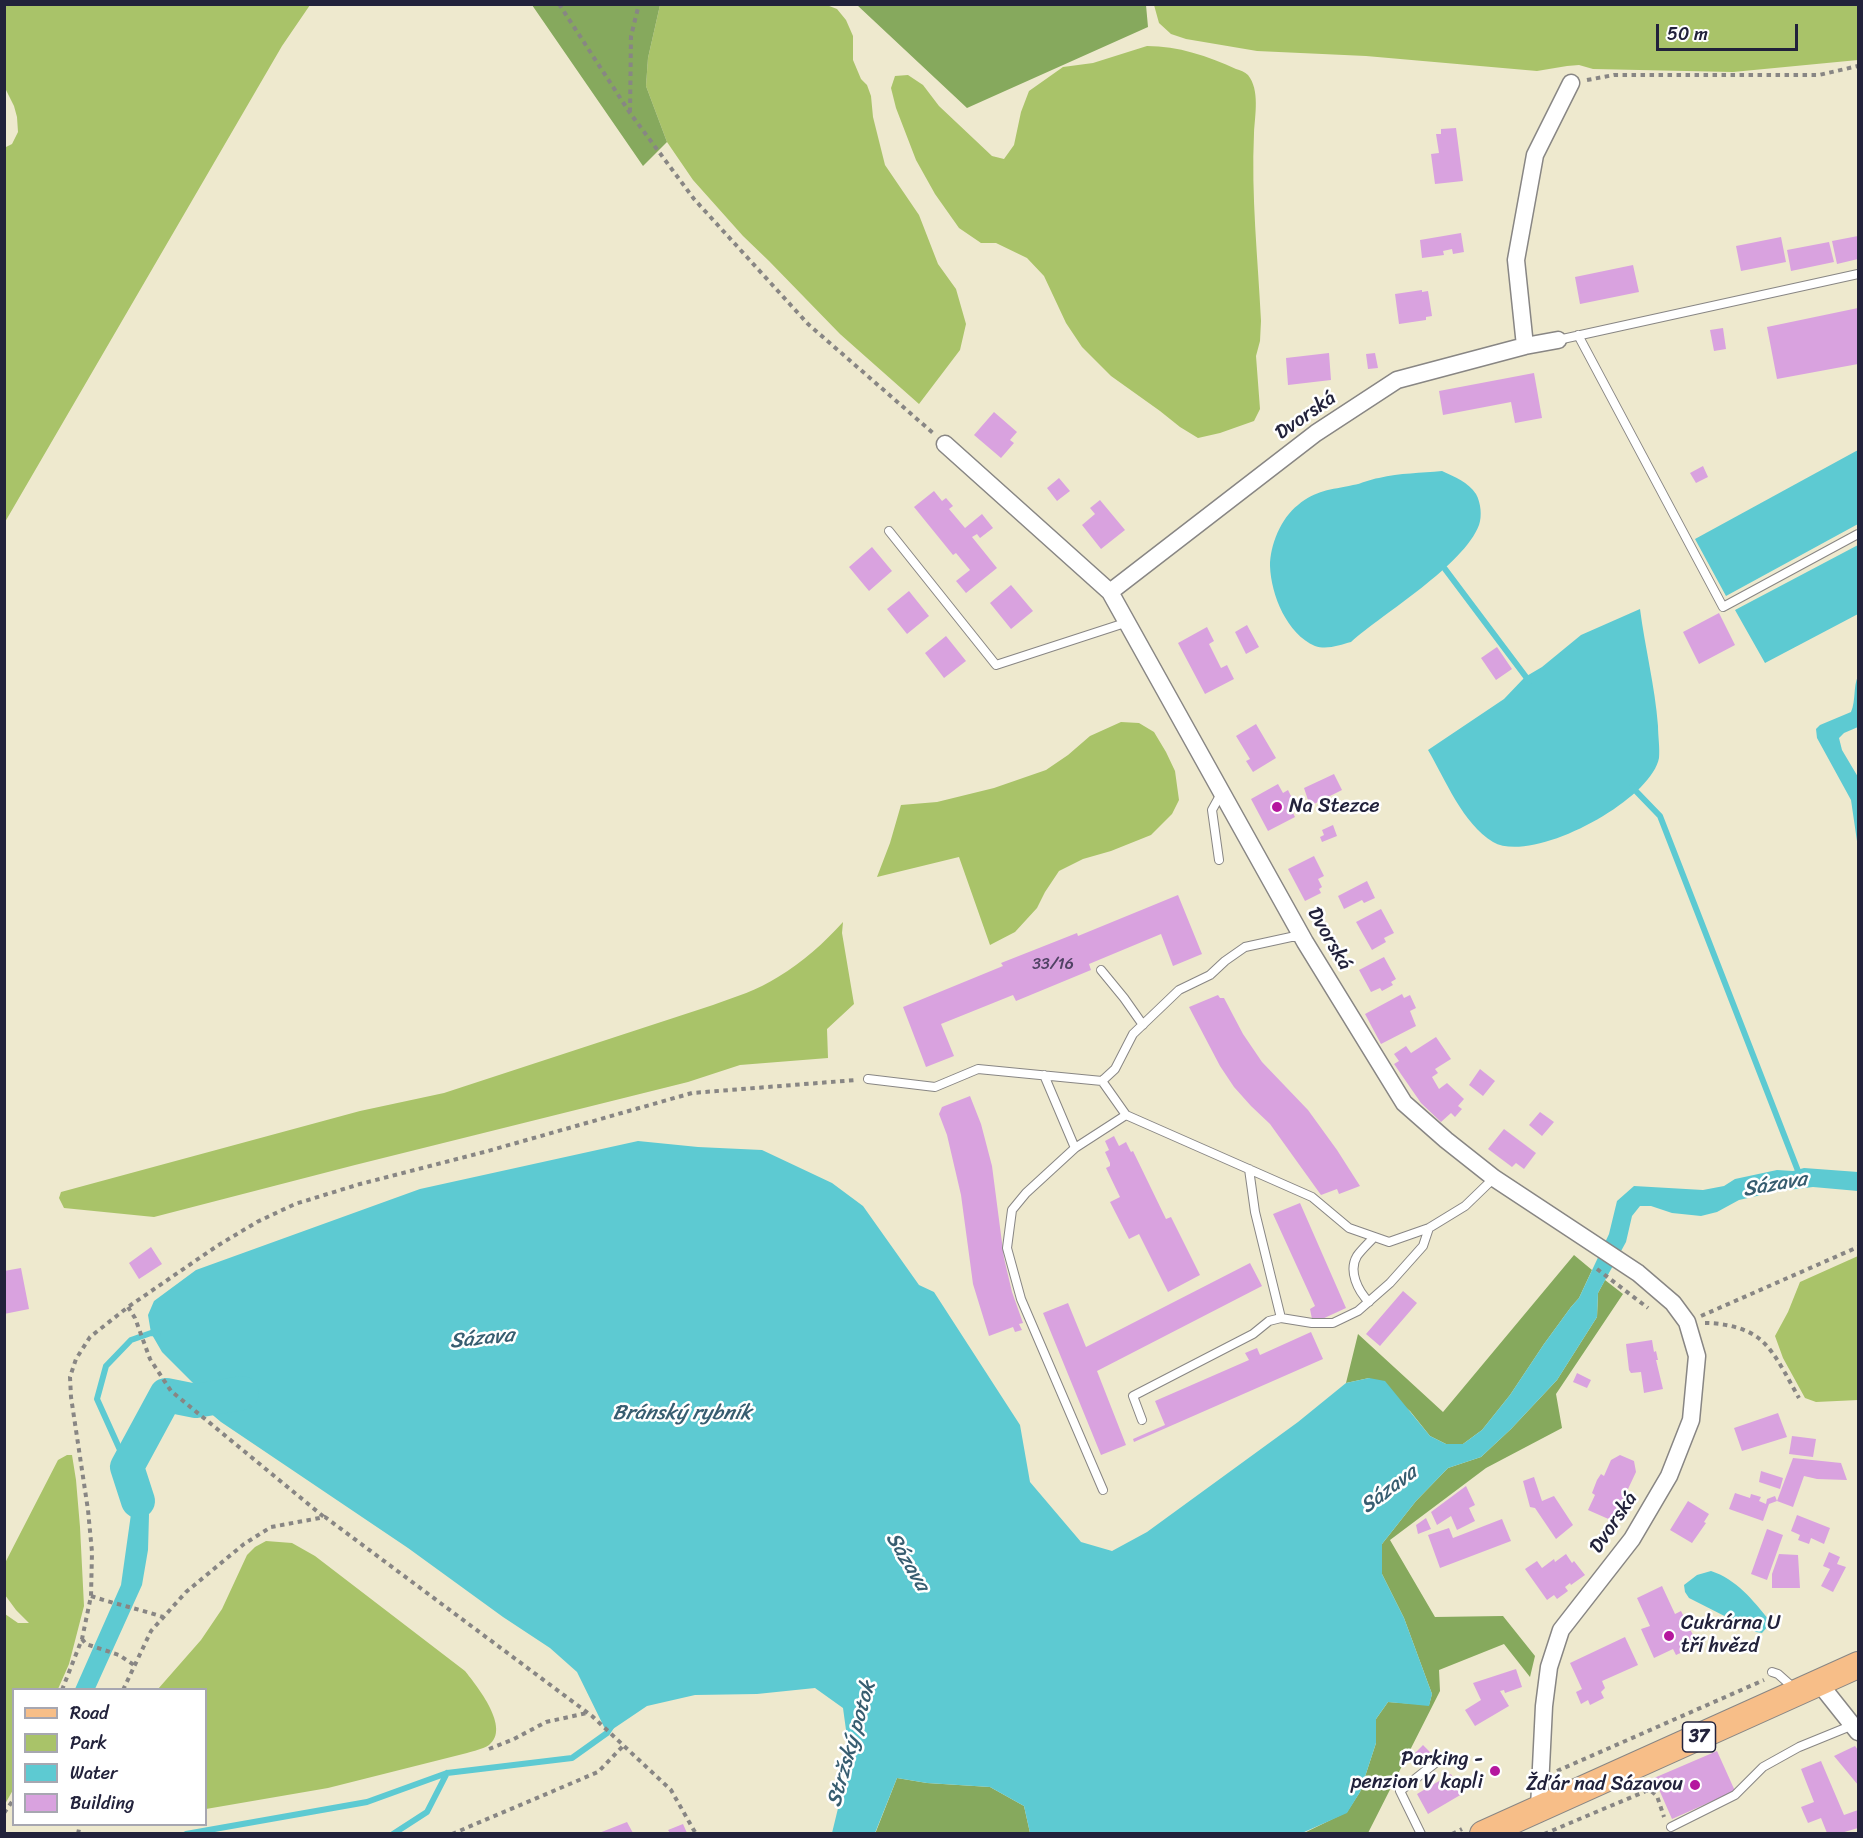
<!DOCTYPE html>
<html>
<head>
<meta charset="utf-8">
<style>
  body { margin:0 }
  #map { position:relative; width:1863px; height:1838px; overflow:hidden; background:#eee9ce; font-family:Sriracha,sans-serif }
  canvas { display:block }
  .frame { position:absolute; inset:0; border:6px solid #22223b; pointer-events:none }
  .legend { position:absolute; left:12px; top:1688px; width:195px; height:138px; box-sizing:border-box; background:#fff; border:2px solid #a7a7b1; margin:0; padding:8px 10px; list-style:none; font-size:18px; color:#22223b }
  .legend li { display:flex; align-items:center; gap:12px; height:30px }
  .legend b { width:30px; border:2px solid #a7a7b1 }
  .scale { position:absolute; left:1656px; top:24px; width:142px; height:27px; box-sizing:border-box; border:3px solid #22223b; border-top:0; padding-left:8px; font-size:18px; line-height:21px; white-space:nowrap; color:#22223b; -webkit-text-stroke:4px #fff; paint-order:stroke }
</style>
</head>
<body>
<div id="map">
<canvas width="1863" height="1838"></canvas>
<div class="frame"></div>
<ul class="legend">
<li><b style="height:8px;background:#f7be88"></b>Road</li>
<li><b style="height:16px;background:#a9c369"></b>Park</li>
<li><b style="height:16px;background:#5dcad2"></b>Water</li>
<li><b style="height:16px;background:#d9a2df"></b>Building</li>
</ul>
<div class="scale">50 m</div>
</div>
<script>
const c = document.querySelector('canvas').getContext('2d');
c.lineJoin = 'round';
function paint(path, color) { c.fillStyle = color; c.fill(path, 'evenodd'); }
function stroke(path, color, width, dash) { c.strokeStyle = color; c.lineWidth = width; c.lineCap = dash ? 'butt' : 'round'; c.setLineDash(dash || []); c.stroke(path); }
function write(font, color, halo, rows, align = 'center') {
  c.font = font + ' Sriracha,sans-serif'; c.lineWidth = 5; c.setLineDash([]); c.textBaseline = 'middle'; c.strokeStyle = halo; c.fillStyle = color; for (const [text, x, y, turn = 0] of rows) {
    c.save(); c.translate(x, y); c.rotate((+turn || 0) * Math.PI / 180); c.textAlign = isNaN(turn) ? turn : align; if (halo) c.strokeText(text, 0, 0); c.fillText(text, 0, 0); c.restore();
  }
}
const green = new Path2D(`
  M5,4L310,5L282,46L5,522L4,148L12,144L18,132L17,117L14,106L5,88Z
  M824,4L837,9L846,20L853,36V60L861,79L867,85L871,96L873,117L885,165L919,215L938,264L956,289L966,324L960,350L919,404L840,334L769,261L743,236L693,180L667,142L646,86L648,58L660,5Z
  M1154,5H1858V60L1733,72L1593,69L1579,65L1567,66L1537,71L1366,56L1257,51L1186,39L1171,34L1159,23Z
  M1147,46C1178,46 1208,56 1236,69C1240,70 1245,72 1248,75C1260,90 1255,115 1254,133C1251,196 1258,259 1261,321L1260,341L1256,356L1260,409L1254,421L1220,433L1198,438L1180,427L1160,411L1111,376L1082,347L1066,323L1044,276L1027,258L996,243H981L959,228L935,194L916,160L896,108L891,88L895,76L908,75L923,85L939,106L992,156L1004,159L1014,145L1021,112L1029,91L1063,67L1093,63Z
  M1121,722L1139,723L1154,732L1166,752L1175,771L1179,800L1172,814L1151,835L1111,851L1083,859L1059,871L1045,892L1037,908L1015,932L990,945L959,857L877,877L890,843L901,805L937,802L994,788L1046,770L1068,755L1090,736Z
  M843,922L842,933L854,1004L827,1029L828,1058L740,1065L688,1082L355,1165L154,1217L64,1208L59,1198L61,1192L360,1111L444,1093L713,1005C735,997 758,990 778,977C803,962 824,943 843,922Z
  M1858,1256V1400L1816,1402L1805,1398L1783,1358L1775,1336L1788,1312L1800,1282Z
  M67,1455H72L76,1480L80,1527L84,1606L69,1664L58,1689L14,1690L13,1790L5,1804V1614L18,1623H29L16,1610L5,1595V1563L58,1460Z
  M266,1541L292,1543L315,1556L465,1671C477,1686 511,1728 489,1745C483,1749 473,1751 467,1753L328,1788L206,1809V1690L158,1689L201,1640L222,1609L247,1555L255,1547Z`);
const forest = new Path2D(`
  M532,5H660L648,58L646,86L667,142L643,166Z
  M857,5H1146L1148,27L967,108Z
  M1574,1255L1592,1270L1579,1298L1571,1307L1544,1344L1510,1395L1482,1430L1463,1444H1446L1430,1436L1410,1411L1369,1378L1346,1383L1358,1334L1443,1412Z
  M1605,1280L1623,1294L1556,1394L1562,1428L1486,1468L1390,1540L1435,1617L1503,1616L1535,1656L1530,1677L1504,1644L1439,1670L1440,1691L1368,1833L1302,1834L1347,1812L1360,1792L1376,1743V1719L1388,1702L1429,1705L1432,1694L1404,1618L1382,1574V1544L1416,1501L1448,1468L1481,1457L1511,1429L1557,1380L1597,1317L1598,1293Z
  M897,1778L927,1783L990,1787L1024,1806L1030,1833L875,1834Z`);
const water = new Path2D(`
  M1858,450V524L1726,596L1695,539Z
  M1442,471C1455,477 1468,482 1476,494C1481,503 1482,516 1479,525C1464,565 1384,613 1351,642C1340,645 1327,650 1315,646C1287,634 1271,595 1270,566C1270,545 1281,518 1298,505C1316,490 1330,490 1353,485C1361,484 1370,479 1379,478C1400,473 1421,473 1442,471Z
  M1858,545V614L1765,663L1735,610Z
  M1640,609C1645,648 1655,686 1658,726C1658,736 1660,748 1659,758C1651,801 1532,865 1493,842C1463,824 1445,779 1428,750L1504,699L1525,677L1542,667L1581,635Z
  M1858,676V727L1844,733L1839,738L1842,750L1858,777V848L1851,800L1817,738L1816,729L1820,725L1851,712C1856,700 1853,687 1858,676Z
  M638,1141L698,1147L762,1150L832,1183L863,1206L919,1285L934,1292L1020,1425L1030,1482L1081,1542L1112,1551L1147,1532L1298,1422L1346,1383L1369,1378L1385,1381L1430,1436L1446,1444H1463L1482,1430L1510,1395L1544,1344L1571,1307L1579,1298L1609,1234L1617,1201L1634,1186L1703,1190L1724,1186L1735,1179L1777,1170L1793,1171L1804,1168L1858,1172V1191L1813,1187L1779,1191L1739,1200L1717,1212L1701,1216L1672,1213L1651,1206H1640L1632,1216L1626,1242L1598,1293L1597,1317L1557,1380L1511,1429L1481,1457L1448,1468L1416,1501L1382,1544V1574L1404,1618L1432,1694L1429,1706L1388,1702L1376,1719V1743L1360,1792L1347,1813L1302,1833H1030L1024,1806L990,1787L927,1783L897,1778L875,1833H832L850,1759L843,1708L815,1688L757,1694L695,1695L647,1706L607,1733L577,1672L550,1648L503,1617L408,1548L221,1422L196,1401L194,1384L162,1352L151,1333L148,1315L154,1301L196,1270L420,1189Z
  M127,1448L141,1468L149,1515L148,1550L142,1585L95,1689H75L121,1585L131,1514L118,1470L119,1461Z
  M1711,1571C1736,1579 1753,1600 1769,1620V1625L1762,1633L1756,1632L1689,1598L1685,1592L1684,1585L1697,1575Z`);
const stream = new Path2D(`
  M1445,569L1529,681
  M1632,787L1660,816L1800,1176
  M125,1461L97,1399L106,1366L131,1340L151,1333L158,1334
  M186,1834L367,1802L447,1773L572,1758L607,1733L611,1727
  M393,1834L427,1812L447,1773`);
const river = new Path2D(`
  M138,1501L127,1467L166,1395L196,1401L242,1393`);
const building = new Path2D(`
  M1456,128L1463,181L1435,184L1431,154L1439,153L1436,134H1441V129Z
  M1461,233L1464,252L1453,254L1452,249L1443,251L1444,255L1422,258L1420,240Z
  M1858,236V259L1837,264L1832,241Z
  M1781,237L1786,262L1741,271L1736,246Z
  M1829,242L1834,262L1791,271L1787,250Z
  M1633,265L1639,292L1580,304L1575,277Z
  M1422,290V292L1428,291L1432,316L1426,317V320L1399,324L1395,294Z
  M1858,308V364L1777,379L1767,327Z
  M1723,328L1726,349L1714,351L1710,330Z
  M1329,353L1331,380L1288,385L1286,358Z
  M1375,353L1378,368L1368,369L1366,354Z
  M1534,373L1542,418L1515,423L1511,402L1443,415L1439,391Z
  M994,412L1017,432L1010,440L1014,443L1001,458L974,435Z
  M1703,466L1708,477L1696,483L1690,473Z
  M1059,478L1070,491L1057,501L1047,488Z
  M934,491L942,501L946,498L953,506L949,509L965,528L982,514L993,528L980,538L977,534L972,537L997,568L966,593L956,581L970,570L956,553L953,555L914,507Z
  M1100,500L1125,530L1101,549L1082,525L1095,514L1090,508Z
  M872,547L892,571L869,591L849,567Z
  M1011,585L1033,611L1011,629L990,603Z
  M909,591L929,616L907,634L887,609Z
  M1719,613L1735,645L1699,664L1683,632Z
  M1247,625L1259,647L1246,654L1235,632Z
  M1207,627L1214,641L1209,644L1221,668L1227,665L1234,679L1205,694L1178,643Z
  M946,636L966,661L944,678L925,653Z
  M1497,647L1512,669L1496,680L1481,658Z
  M1256,724L1276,758L1253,772L1246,761L1250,759L1236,736Z
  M1334,774L1342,790L1310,806L1304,788Z
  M1278,784L1283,793L1288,790L1295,804L1290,807L1295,817L1268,831L1251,799Z
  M1333,825L1337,836L1322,842L1320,837L1324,835L1322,830Z
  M1314,856L1324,876L1318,879L1322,887L1319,889L1321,893L1305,901L1288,869Z
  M1367,881L1375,898L1364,903L1362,900L1344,909L1338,896Z
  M1178,895L1202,954L1173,966L1161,934L1089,964L1091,970L1016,1001L1013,995L941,1024L954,1056L926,1067L903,1007L1003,966L1001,963L1077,933L1078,936Z
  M1381,909L1394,933L1384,938L1386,942L1372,950L1356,922Z
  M1384,957L1396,979L1391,982L1393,985L1382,991L1380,988L1371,992L1359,970Z
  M1402,994L1404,998L1410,995L1416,1008L1410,1011L1416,1026L1381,1044L1365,1014Z
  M1218,995L1220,998H1224L1243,1034L1262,1062L1308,1110L1337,1150L1360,1186L1339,1194L1337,1189L1321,1195L1270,1124L1251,1106L1234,1087L1220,1066L1189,1007Z
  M1436,1037L1451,1059L1435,1069L1438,1073L1432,1077L1439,1089L1447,1083L1464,1099L1458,1106L1462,1109L1455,1117L1451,1113L1441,1122L1421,1103L1394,1064L1399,1061L1394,1054L1406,1046L1411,1053Z
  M1480,1069L1495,1081L1483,1096L1469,1085Z
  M970,1096L981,1124L992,1166L1004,1258L1012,1292L1023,1323L1019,1324L1022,1330L1015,1332L1013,1327L989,1336L973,1284L961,1195L947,1135L939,1114L942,1107Z
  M1540,1112L1554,1122L1542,1136L1529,1125Z
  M1504,1129L1536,1153L1524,1169L1516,1163L1512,1167L1488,1149Z
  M1114,1136L1119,1146L1126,1142L1131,1152L1133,1151L1166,1219L1171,1217L1200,1275L1168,1292L1139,1234L1129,1239L1110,1202L1120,1197L1106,1168L1110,1166V1163L1105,1152L1109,1150L1105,1141Z
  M1300,1203L1346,1308L1320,1320L1312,1319L1310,1309L1315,1306L1273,1214Z
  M151,1247L162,1264L139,1279L129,1263Z
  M1250,1263L1262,1286L1097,1371L1126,1445L1101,1455L1043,1313L1068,1303L1086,1347Z
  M21,1268L29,1309L4,1314V1271Z
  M1403,1291L1417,1303L1380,1346L1366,1334Z
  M1311,1332L1323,1359L1134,1442L1133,1439L1165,1425L1155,1401L1249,1360L1245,1353L1257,1348L1260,1355Z
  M1652,1340L1654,1352L1656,1351L1658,1360H1656L1663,1389L1644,1393L1641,1372L1631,1373L1629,1370L1626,1344Z
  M1577,1373L1591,1380L1587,1388L1573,1382Z
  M1778,1413L1787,1437L1742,1451L1734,1428Z
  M1792,1436L1816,1439L1813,1457L1789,1454Z
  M1620,1455L1634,1461L1636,1472L1613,1521L1588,1510L1595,1495L1592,1493L1597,1480L1601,1474L1604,1476L1611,1460Z
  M1793,1458L1841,1463L1847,1480L1817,1479L1804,1476L1793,1507L1777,1501L1769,1504L1763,1521L1729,1509L1735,1493L1750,1498L1751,1494L1761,1497L1759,1501L1766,1504L1767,1499L1775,1496L1777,1501Z
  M1761,1471L1783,1478L1780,1489L1759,1482Z
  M1534,1477L1542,1501L1554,1496L1573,1525L1556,1539L1535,1508L1530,1507L1523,1481Z
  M1466,1486L1475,1505L1469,1508L1475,1521L1457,1530L1451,1516L1437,1525L1431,1512Z
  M1688,1501L1709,1514L1704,1522L1706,1523L1692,1543L1670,1530Z
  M1797,1515L1830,1528L1824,1544L1811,1538L1809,1544L1798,1540L1800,1535L1791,1531Z
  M1426,1518L1431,1529L1418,1534L1416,1525Z
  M1502,1519L1511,1541L1440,1568L1428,1535L1449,1528L1453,1538Z
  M1767,1529L1783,1535L1767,1580L1751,1574Z
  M1829,1552L1840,1557L1837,1564L1846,1567L1833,1592L1821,1586L1830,1569L1823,1566Z
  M1566,1554L1572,1563L1574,1561L1585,1575L1571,1585L1570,1583L1565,1587L1568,1591L1557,1599L1554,1595L1547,1600L1525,1569L1537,1561L1542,1568L1554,1559L1555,1562Z
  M1779,1554L1798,1555L1800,1588H1772V1574Z
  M1662,1586L1675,1614L1681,1611L1695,1639L1685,1642L1689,1649L1676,1655L1673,1649L1654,1658L1641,1629L1650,1626L1637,1598Z
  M1625,1637L1638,1665L1602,1681L1605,1688L1601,1692L1604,1698L1590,1705L1588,1700L1581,1704L1576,1692L1582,1689L1570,1663Z
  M1516,1669L1522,1687L1505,1693L1504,1690L1500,1691L1509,1706L1475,1726L1465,1710L1481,1700L1473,1683Z
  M1423,1745L1432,1754L1420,1767L1411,1757Z
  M1855,1746L1858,1750V1785L1834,1756Z
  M1717,1751L1735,1791L1672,1819L1654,1778Z
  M1821,1761L1844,1815L1858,1810V1828L1841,1833H1827L1821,1818L1808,1823L1801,1807L1814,1802L1801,1769Z
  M1451,1774L1462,1794L1428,1814L1417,1794Z
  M627,1822L633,1833H599Z
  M683,1824L687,1833H670L668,1830Z`);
const path = new Path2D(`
  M559,4L630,113L694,199L808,324L933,433
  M1587,80L1614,75H1819L1858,66
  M630,112L631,36L639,4
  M1597,1269L1648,1308
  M128,1307L135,1318L150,1359L171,1391L324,1517
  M1701,1316L1858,1247
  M1705,1323C1724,1323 1749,1328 1763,1342C1777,1355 1789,1381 1799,1398
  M91,1596C115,1604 139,1609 163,1617
  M82,1639L86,1644L119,1655L134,1665
  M62,1690L82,1639L91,1596L92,1552L88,1510L71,1397L70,1377L76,1359L90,1337L128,1307L217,1246L257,1222L295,1204L360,1184L488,1151L692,1093L856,1080
  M123,1690L151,1631L186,1592L244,1544L271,1527L325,1517L592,1716L671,1790L696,1834
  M489,1749L514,1739L546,1722L587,1713
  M1557,1771L1764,1680
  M4,1813L14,1799
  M78,1834L80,1824
  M452,1834L598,1772L623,1746
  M1452,1834L1462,1829
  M1544,1834L1646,1791L1650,1790L1657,1796L1664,1817`);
const lane = new Path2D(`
  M1578,335L1723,607L1858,534
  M1558,340L1858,274
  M889,531L996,665L1128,622
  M1219,860L1212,810L1222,792
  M1101,970L1124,998L1143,1025
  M1044,1075L1075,1148
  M868,1079L935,1087L978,1069L1102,1081L1126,1115L1312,1197L1349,1228L1389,1242L1429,1228L1465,1206L1494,1178
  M1102,1081L1115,1069L1133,1034L1179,990L1210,975L1225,961L1245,947L1291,937H1302
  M1249,1169L1255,1212L1281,1318
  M1369,1302C1358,1291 1348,1271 1357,1256C1362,1249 1369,1243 1374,1237
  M1142,1420L1133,1396L1253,1334L1269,1321L1281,1318L1312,1323H1333L1358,1311L1390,1283L1423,1246L1429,1228
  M1103,1490L1021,1299L1007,1248L1012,1210L1026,1193L1075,1148L1126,1115
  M1772,1672L1778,1674L1796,1690
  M1671,1827L1735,1795L1763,1767L1799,1747L1853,1725
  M1421,1834L1400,1791L1439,1760`);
const street = new Path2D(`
  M1525,346L1516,260L1535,155L1571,83
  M945,444L1110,592L1305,942L1404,1103L1446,1140L1494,1178L1638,1273L1673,1303L1687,1322L1697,1356L1691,1420L1669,1476L1632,1539L1561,1630L1549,1667L1544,1706L1539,1808
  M1110,592L1316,433L1397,380L1525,346L1558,340
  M1819,1683L1858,1732`);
const primary = new Path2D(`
  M1483,1834L1858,1665`);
const markers = [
  [1277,807,6,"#b5179e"],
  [1669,1636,6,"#b5179e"],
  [1495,1771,6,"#b5179e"],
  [1695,1785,6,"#b5179e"]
];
const numberNames = [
  ["33/16",1053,965]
];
const shields = [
  [1699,1737,33]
];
const shieldNames = [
  ["37",1699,1737]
];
const streetNames = [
  ["Dvorská",1306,416,-35],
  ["Dvorská",1329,939,60],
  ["Dvorská",1614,1523,-56]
];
const poiNames = [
  ["Na Stezce",1289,807],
  ["Cukrárna U",1681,1624],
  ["tří hvězd",1681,1647],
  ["Parking -",1483,1760,"right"],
  ["penzion V kapli",1483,1783,"right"],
  ["Žďár nad Sázavou",1683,1785,"right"]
];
const waterNames = [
  ["Sázava",1775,1185,-10],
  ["Sázava",482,1339,-6],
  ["Bránský rybník",682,1414],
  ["Sázava",1389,1490,-37],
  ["Sázava",907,1562,59],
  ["Stržský potok",852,1744,-74]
];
paint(green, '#a9c369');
paint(forest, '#86a95d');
paint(water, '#5dcad2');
stroke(stream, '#5dcad2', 6);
stroke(river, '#5dcad2', 34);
paint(building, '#d9a2df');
stroke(lane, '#888684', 10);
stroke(street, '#888684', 19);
stroke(primary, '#888684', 28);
stroke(path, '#888684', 4, [4.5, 4.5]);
stroke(lane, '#fff', 8);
stroke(street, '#fff', 16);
stroke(primary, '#f7be88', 26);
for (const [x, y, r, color] of markers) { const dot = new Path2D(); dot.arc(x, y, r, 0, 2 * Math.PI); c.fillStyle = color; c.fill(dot); stroke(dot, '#fff', 2); }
write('16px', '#504264', null, numberNames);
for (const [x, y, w] of shields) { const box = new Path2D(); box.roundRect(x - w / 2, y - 15, w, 30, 4.5); c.fillStyle = '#fff'; c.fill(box); stroke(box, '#22223b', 1.5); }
write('bold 18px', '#22223b', null, shieldNames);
write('20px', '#22223b', '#fff', streetNames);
write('20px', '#22223b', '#fff', poiNames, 'left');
write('italic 21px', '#375d70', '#fff', waterNames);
</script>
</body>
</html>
